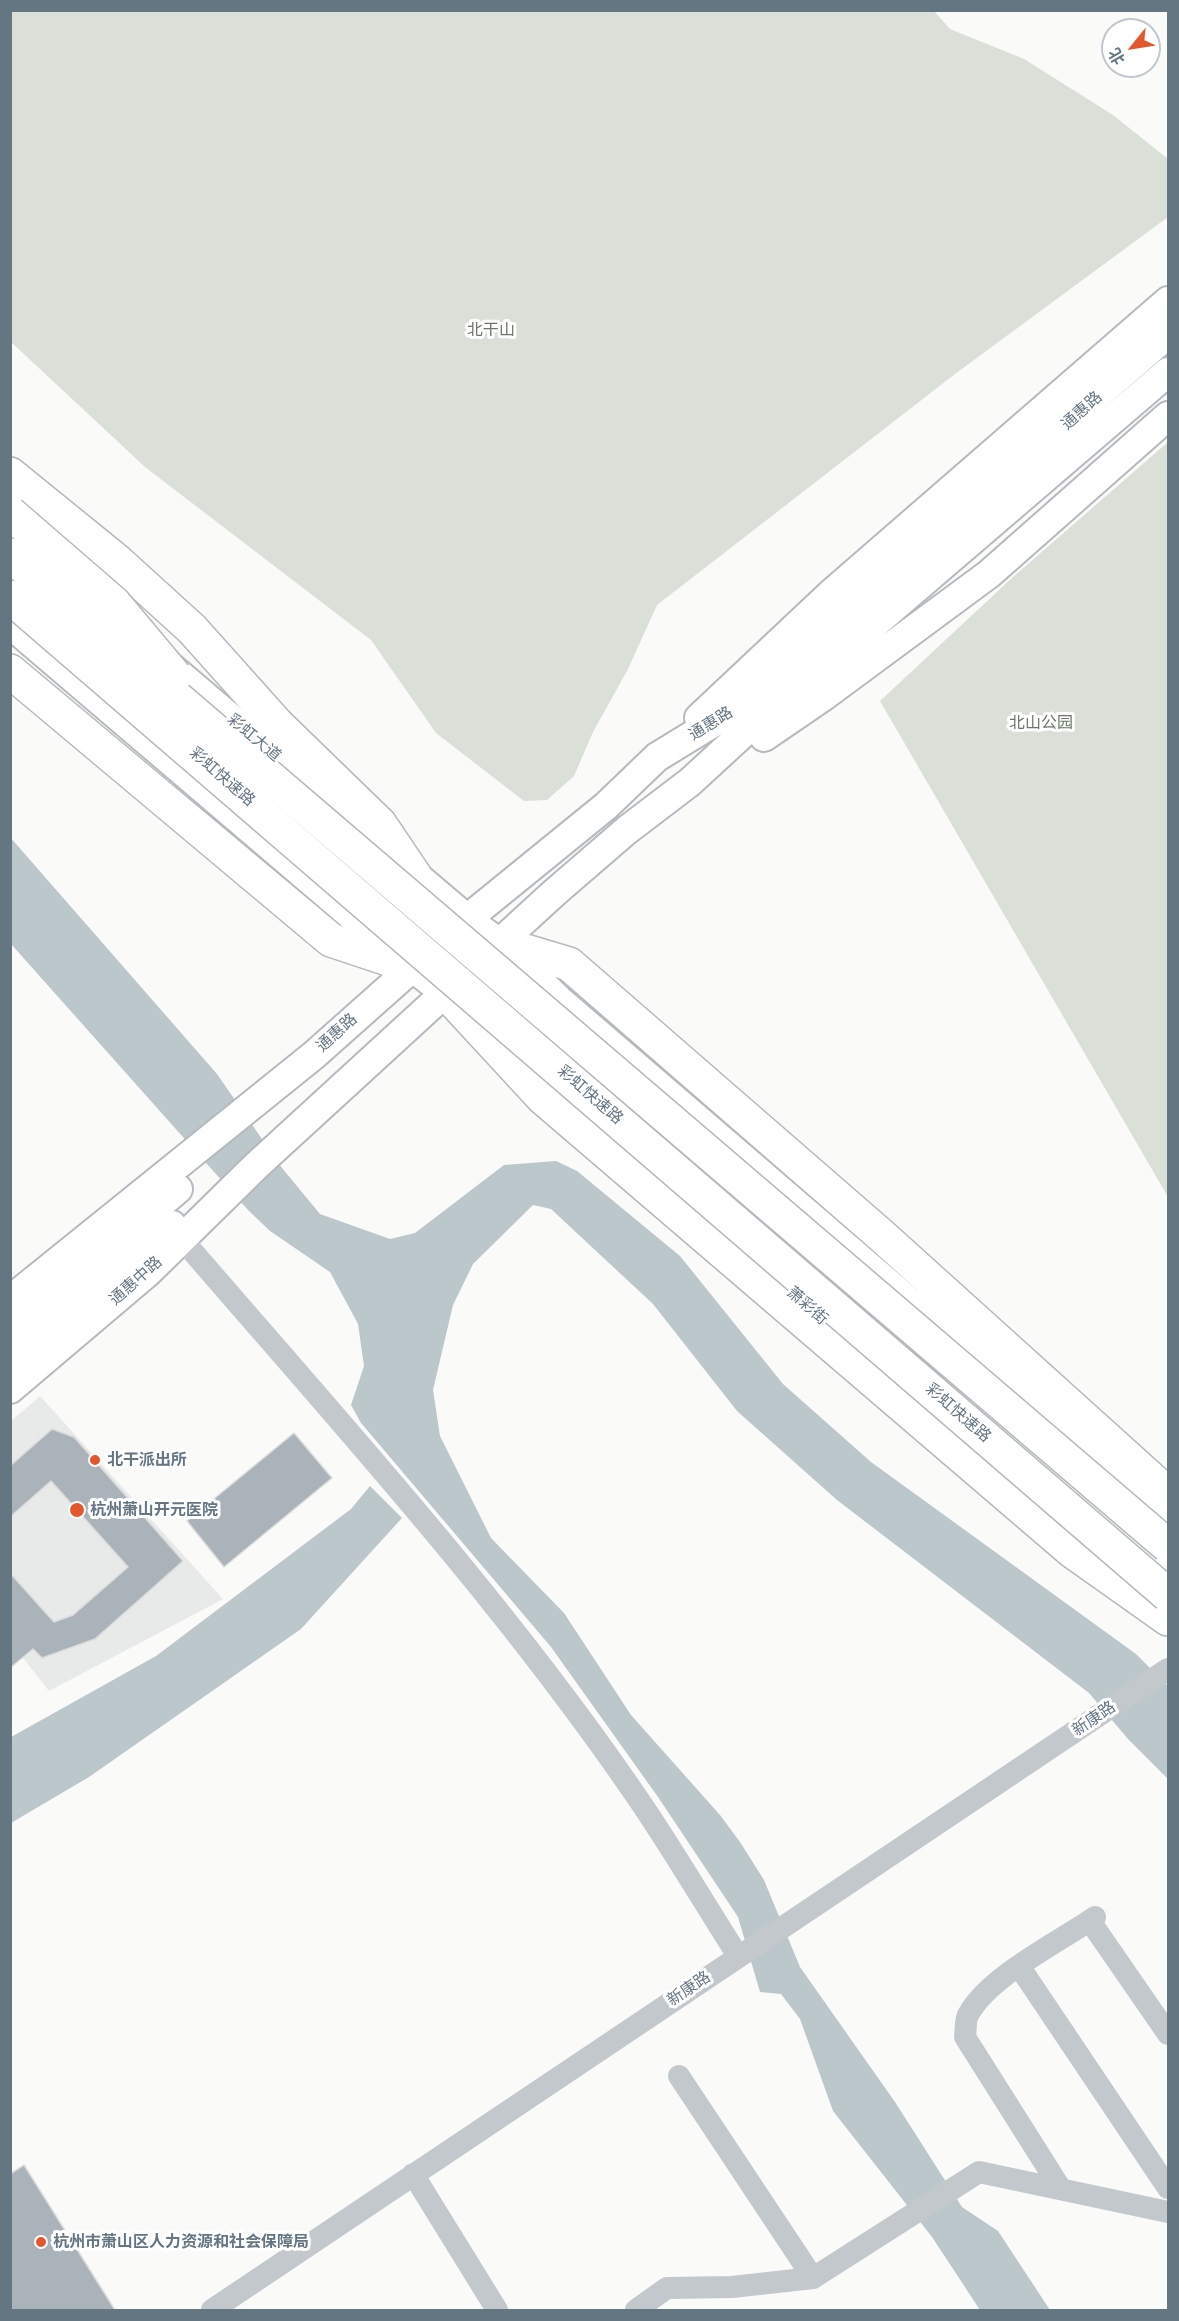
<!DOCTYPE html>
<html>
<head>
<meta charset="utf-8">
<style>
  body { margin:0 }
  #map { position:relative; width:1179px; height:2321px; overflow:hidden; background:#fafaf8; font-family:Karla,"Noto Sans SC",sans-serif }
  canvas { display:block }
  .frame { position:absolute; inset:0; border:12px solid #657683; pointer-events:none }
  .north { position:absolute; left:1101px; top:18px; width:60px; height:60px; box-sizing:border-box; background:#fff; border:2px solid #c1c8cd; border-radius:50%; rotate:240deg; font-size:16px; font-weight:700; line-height:24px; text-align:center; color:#657683 }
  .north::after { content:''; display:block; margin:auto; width:21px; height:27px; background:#e4572e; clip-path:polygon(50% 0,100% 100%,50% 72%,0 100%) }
</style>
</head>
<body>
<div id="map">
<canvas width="1179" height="2321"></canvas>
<div class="frame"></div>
<div class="north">北</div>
</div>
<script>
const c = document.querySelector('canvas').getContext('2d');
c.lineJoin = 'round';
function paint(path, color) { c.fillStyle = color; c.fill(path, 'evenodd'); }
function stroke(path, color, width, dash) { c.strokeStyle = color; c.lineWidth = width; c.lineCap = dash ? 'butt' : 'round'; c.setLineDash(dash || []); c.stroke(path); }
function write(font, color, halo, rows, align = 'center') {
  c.font = font + ' Karla,"Noto Sans SC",sans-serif'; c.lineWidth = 6; c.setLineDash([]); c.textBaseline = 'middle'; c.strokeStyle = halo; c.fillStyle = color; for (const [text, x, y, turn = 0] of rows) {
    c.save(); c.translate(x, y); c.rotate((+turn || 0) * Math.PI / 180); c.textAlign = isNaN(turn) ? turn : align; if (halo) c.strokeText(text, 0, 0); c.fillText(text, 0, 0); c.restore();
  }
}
const built = new Path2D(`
  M40,1396L223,1599L49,1691L11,1643L10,1422Z`);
const green = new Path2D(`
  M10,11H934L950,29L1024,59L1113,115L1168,159V217L955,374L657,605L628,669L593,732L574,776L547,800L524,801L436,733L371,640L145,467L11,342Z
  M1168,442V1197L880,701L1013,577Z`);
const water = new Path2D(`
  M10,837L217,1074L282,1168L320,1214L390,1239L415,1233L504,1165L556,1161L577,1171L680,1256L783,1384L871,1462L1136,1654L1168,1686V1779L1128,1739L1089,1693L837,1500L737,1411L653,1304L551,1209L533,1205L473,1264L453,1305L433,1390L440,1436L491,1538L564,1613L631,1715L720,1815L740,1842L764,1880L800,1967L895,2102L962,2207L998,2231L1050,2310H980L932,2237L833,2111L800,2019L781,1994L760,1992L738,1917L658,1797L551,1647L361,1423L351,1405L364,1366L358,1324L330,1272L270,1231L248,1210L11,944Z
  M370,1486L402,1518L301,1629L89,1777L11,1823V1737L156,1656L351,1509Z`);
const building = new Path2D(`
  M52,1429L74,1437L183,1561L95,1639L42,1658L33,1649L10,1668V1573L54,1622L73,1615L128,1567L51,1481L10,1517V1466Z
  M294,1433L332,1478L224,1567L187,1521Z
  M24,2165L115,2310H10V2174Z`);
const minor = new Path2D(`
  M181,1238C335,1417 496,1593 630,1787C668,1841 702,1900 738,1956
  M1090,1921L1168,2034
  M1019,1966L1168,2188
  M679,2076L813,2278
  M413,2174L497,2310
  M1061,2189L965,2037C966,2030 965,2021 968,2015C989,1976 1059,1942 1095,1917
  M212,2310L1168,1669
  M636,2310L667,2288L732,2287L813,2278L979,2172L1168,2212`);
const major = new Path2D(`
  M10,624L412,967L459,1004
  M160,658L467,919L499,943L559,1000L1168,1524
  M699,718L834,591L1168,301
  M764,737L824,696L989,574L1168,416
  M10,1300L314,1055L467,919L606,806L657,757L742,705L1168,334
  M10,1331L178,1189
  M10,1361L172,1225
  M10,1389L148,1272L256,1166L554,893L627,830L690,782L752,725L824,667L1168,372`);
const highway = new Path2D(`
  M10,474L116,560L192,629L277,724L380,824L415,876
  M10,671L331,940L412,967
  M499,943L569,964L882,1236L1168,1494
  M446,993L543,1098L1072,1551L1168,1619`);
const highwayBridge = new Path2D(`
  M10,513L114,603L175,676
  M10,555L1168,1546
  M10,597L1168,1595`);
const markers = [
  [95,1460,6,"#e4572e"],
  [77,1510,8,"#e4572e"],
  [41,2242,6,"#e4572e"]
];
const parkNames = [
  ["北干山",491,330],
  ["北山公园",1041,723]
];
const streetNames = [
  ["通惠路",1082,411,-42],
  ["通惠路",711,724,-32],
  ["彩虹大道",254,738,40],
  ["彩虹快速路",222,777,41],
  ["通惠路",337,1033,-42],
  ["彩虹快速路",590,1095,41],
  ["通惠中路",136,1281,-42],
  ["萧彩街",807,1306,41],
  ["彩虹快速路",958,1413,41],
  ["新康路",1094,1719,-34],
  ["新康路",689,1989,-34]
];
const poiNames = [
  ["北干派出所",107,1460],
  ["杭州萧山开元医院",90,1510],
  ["杭州市萧山区人力资源和社会保障局",53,2242]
];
paint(built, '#e8e9e9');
paint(green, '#dadfd7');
paint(water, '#bbc7cb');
paint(building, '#aab3b9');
stroke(building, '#dcdcda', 1.5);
stroke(major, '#b5babe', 32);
stroke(highway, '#b4b9bd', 36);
stroke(minor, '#c3c8cc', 22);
stroke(major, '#fff', 28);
stroke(highway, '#fff', 33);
stroke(highwayBridge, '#b4b9bd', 36, []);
stroke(highwayBridge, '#fff', 33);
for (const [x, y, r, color] of markers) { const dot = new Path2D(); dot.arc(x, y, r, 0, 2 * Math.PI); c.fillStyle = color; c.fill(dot); stroke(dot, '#fff', 2); }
write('16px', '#687a64', '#fff', parkNames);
write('16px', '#657683', '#fff', streetNames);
write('bold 16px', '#657683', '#fff', poiNames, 'left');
</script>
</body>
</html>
